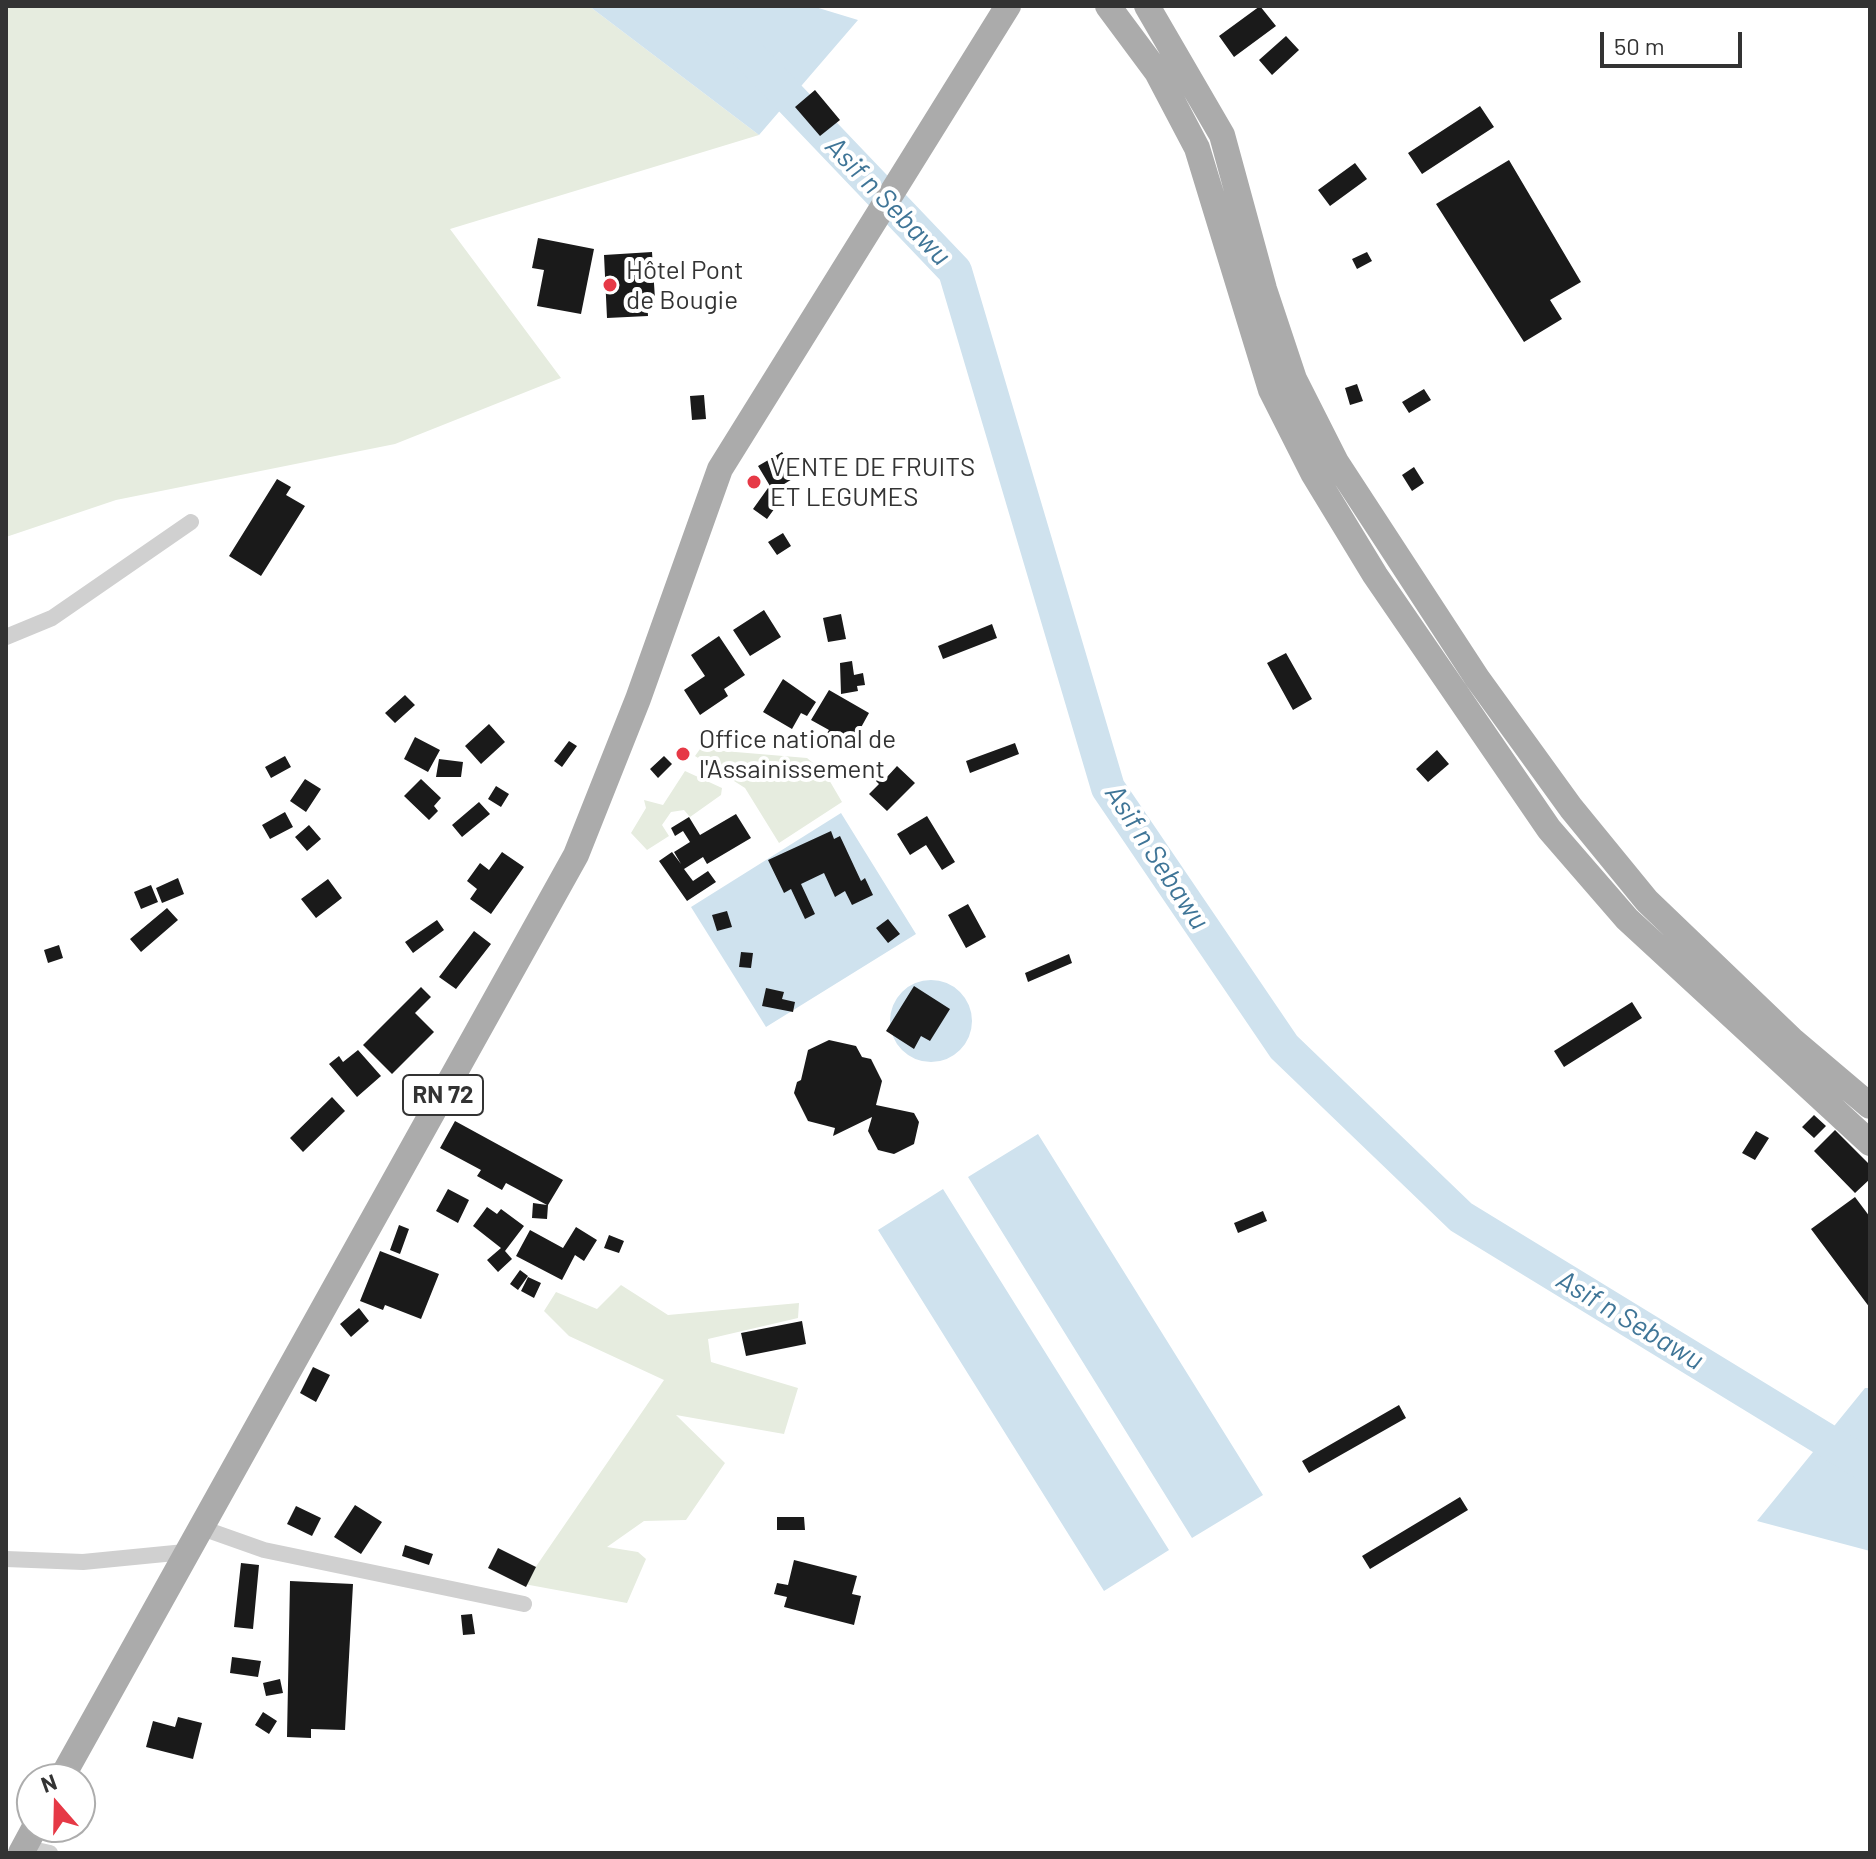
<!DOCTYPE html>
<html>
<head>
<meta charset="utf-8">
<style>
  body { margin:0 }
  #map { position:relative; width:1876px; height:1859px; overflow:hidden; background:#fff; font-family:Barlow,sans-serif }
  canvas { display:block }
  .frame { position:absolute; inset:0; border:8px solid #333; pointer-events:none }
  .north { position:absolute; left:16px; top:1763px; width:80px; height:80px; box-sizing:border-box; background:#fff; border:2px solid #adadad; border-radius:50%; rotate:340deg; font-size:22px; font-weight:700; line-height:32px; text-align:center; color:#333 }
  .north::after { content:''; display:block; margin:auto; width:28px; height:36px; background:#e63946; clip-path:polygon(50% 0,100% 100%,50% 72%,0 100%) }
  .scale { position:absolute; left:1600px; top:32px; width:142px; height:36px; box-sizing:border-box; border:4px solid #333; border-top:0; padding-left:10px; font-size:24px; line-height:28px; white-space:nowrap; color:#333; -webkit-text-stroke:6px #fff; paint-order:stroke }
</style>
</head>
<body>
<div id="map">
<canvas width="1876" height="1859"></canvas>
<div class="frame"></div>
<div class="north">N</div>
<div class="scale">50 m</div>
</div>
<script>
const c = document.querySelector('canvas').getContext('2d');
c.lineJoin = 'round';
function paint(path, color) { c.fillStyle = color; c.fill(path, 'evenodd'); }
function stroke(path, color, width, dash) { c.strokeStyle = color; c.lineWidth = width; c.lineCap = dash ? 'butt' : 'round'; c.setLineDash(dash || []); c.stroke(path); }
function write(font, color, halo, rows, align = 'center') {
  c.font = font + ' Barlow,sans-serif'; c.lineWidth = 8; c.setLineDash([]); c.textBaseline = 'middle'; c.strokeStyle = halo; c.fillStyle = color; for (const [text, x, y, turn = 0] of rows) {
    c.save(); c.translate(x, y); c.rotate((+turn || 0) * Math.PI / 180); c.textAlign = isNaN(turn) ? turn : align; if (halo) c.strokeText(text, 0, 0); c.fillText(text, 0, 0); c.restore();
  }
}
const green = new Path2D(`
  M6,6H589L759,135L450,229L561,378L395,444L116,500L6,537Z
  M700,749L807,758L825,773L842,802L779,843L745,788L695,756Z
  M685,771L722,788L721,795L690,817L684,810L671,812L662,825L669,836L647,850L631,833L646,808L644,800L663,805Z
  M621,1285L668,1315L799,1303L798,1318L708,1339L711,1362L798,1388L784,1434L676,1415L725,1463L686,1520L644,1521L607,1547L638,1552L646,1559L627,1603L524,1584L664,1380L569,1336L544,1311L556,1292L597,1309Z`);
const water = new Path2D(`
  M589,6H812L858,20L759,135Z
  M841,813L916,934L766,1027L691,907Z
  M890 1021a41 41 0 1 1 82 0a41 41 0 1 1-82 0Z
  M1038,1134L1263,1495L1192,1538L968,1177Z
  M943,1189L1169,1550L1104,1591L878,1230Z
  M1865,1388H1870V1551L1757,1521Z`);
const river = new Path2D(`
  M687,6L745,51L955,271L1108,788L1284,1047L1461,1217L1870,1467`);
const building = new Path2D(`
  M1260,6L1276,26L1234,57L1219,36Z
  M1286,36L1299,50L1272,75L1259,60Z
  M815,90L840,120L820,136L795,107Z
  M1480,106L1494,127L1422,174L1408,153Z
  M1509,160L1581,282L1550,300L1562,319L1524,342L1436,204Z
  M1355,163L1367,179L1330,206L1318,190Z
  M538,238L594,249L581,314L537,306L544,270L532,268Z
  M652,252L655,299H647L648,316L607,318L604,255Z
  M1367,252L1372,261L1357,269L1352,259Z
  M1357,384L1363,401L1350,405L1345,388Z
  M1424,389L1431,400L1409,413L1402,402Z
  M704,395L706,419L692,420L690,396Z
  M782,452L797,476L773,491L758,466Z
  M1414,467L1424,483L1412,491L1402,475Z
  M277,479L291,487L286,495L305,506L261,576L229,556Z
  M768,488L782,498L767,519L753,509Z
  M783,533L791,546L777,555L768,542Z
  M764,610L781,637L750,656L733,630Z
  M841,614L846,639L828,642L823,618Z
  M992,624L997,638L943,659L938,646Z
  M719,636L745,675L724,689L728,696L700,715L684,690L705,676L691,655Z
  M1286,653L1312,699L1293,710L1267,663Z
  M852,661L854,675L863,673L865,685L857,686L858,691L841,694L840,663Z
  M783,679L816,702L807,716L801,713L792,729L763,712Z
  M829,690L869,713L853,742L838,733L831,746L822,741L829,730L811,720Z
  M405,695L415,705L395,723L385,713Z
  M489,724L505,742L481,764L465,746Z
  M415,737L440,750L428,772L404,759Z
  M569,741L577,746L562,767L554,761Z
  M1015,743L1019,754L970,773L966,761Z
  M1437,750L1449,764L1428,782L1416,769Z
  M285,756L291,767L271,778L265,767Z
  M664,756L672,764L658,778L650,769Z
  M439,759L463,762L461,777H436Z
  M897,766L915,783L887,811L869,794L879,784L873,778L879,772L886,778Z
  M305,779L321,789L306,812L290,801Z
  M421,779L441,798L434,806L438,811L429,820L404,796Z
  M496,786L509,794L501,807L488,799Z
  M479,802L490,814L462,837L452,825Z
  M285,812L293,827L270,839L262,825Z
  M736,814L751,838L707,864L703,857L684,869L693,881L708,871L716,882L687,901L659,861L672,852L681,864L674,852L690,842L683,831L675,836L671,828L689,817L700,835Z
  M927,816L955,862L942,870L926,845L910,855L897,834Z
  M309,825L321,839L307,851L295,837Z
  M831,831L834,839L840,836L861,881L865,878L873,895L852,905L845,891L835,897L824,873L801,884L815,914L805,919L791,889L784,893L768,860Z
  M502,852L524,867L491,914L470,899L477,889L467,881L480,863L489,870Z
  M178,878L184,894L162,903L156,888Z
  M328,879L342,898L316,918L301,899Z
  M151,885L158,902L141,909L134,892Z
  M968,904L986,937L966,948L948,915Z
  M167,908L178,920L141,952L130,939Z
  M727,911L732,927L717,931L712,915Z
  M888,919L900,934L888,943L876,928Z
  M437,920L444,930L413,953L405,942Z
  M474,931L491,944L456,989L439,977Z
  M59,945L63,958L48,963L44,950Z
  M741,952L753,953L751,968L739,967Z
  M1069,954L1072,963L1028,982L1025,973Z
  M914,986L950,1009L930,1041L921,1036L914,1049L886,1031Z
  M421,987L431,997L415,1013L434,1032L392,1074L363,1045Z
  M766,988L784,992L782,999L795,1002L793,1012L762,1006Z
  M1632,1002L1642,1018L1564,1067L1554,1051Z
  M829,1040L856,1046L862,1057L871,1059L882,1081L876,1105L914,1113L919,1122L914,1144L894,1154L878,1150L868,1131L872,1117L833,1136L835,1128L808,1121L794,1093L797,1082L801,1080L808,1050Z
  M358,1050L381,1076L357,1097L329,1064L339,1056L343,1062Z
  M332,1097L345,1111L303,1152L290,1138Z
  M1814,1115L1826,1126L1814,1138L1802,1127Z
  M455,1121L563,1180L548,1205L547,1219L532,1218L533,1203L547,1205L506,1183L502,1190L477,1176L481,1170L440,1148Z
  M1835,1130L1870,1165V1179L1855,1193L1814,1151Z
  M1756,1131L1769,1138L1755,1160L1742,1153Z
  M448,1189L469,1200L458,1223L436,1211Z
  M1855,1197L1870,1217V1308L1811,1229Z
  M487,1207L497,1214L501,1209L524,1226L505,1251L512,1259L498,1272L487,1260L501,1248L473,1226Z
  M1263,1211L1267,1221L1238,1233L1234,1223Z
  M399,1225L409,1229L400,1254L390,1250Z
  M576,1227L597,1240L584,1261L575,1255L562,1280L516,1256L530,1230L563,1248Z
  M609,1235L624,1241L619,1253L604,1248Z
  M380,1251L439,1274L421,1319L385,1305L383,1310L360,1301Z
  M520,1270L528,1276L518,1290L510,1284Z
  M528,1277L541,1283L534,1298L521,1291Z
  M359,1308L369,1321L351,1337L340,1324Z
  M802,1321L806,1344L746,1356L741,1333Z
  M313,1367L330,1375L316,1402L300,1393Z
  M1399,1405L1406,1418L1309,1473L1302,1461Z
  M1460,1497L1468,1510L1370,1569L1362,1556Z
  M355,1505L382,1522L361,1554L334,1537Z
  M296,1506L321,1518L312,1536L287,1524Z
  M777,1517H804L805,1530H777Z
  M405,1545L433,1554L429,1565L402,1556Z
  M498,1548L536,1567L526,1587L488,1568Z
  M794,1560L857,1576L852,1594L861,1596L854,1625L784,1607L787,1597L774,1594L777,1583L788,1585Z
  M241,1563L259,1565L253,1629L234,1627Z
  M290,1581L353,1584L345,1730L311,1729V1738L287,1737Z
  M472,1614L475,1634L463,1635L461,1615Z
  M232,1657L261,1661L258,1677L230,1673Z
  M280,1679L283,1693L266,1696L263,1683Z
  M263,1712L277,1721L269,1734L255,1725Z
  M178,1717L202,1723L193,1759L146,1747L153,1721L175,1727Z`);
const minor = new Path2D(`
  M6,637L52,618L191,522
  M199,1527L264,1550L524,1604
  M6,1559L83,1562L185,1552
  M23,1847L50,1853`);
const primary = new Path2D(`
  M1108,6L1157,72L1197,148L1271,390L1313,473L1375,575L1549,829L1627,919L1870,1143
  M1147,6L1222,135L1264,289L1294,379L1336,462L1477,678L1571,808L1647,901L1792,1040L1870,1106
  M61,1779L576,855L638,699L720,469L1008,6
  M21,1853L35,1827`);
const markers = [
  [610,285,8,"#e63946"],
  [754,482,8,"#e63946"],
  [683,754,8,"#e63946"]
];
const shields = [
  [443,1095,80]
];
const shieldNames = [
  ["RN 72",443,1095]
];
const poiNames = [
  ["Hôtel Pont",626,270],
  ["de Bougie",626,300],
  ["VENTE DE FRUITS",770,467],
  ["ET LEGUMES",770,497],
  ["Office national de",699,739],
  ["l'Assainissement",699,769]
];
const waterNames = [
  ["Asif n Sebawu",888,201,46],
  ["Asif n Sebawu",1157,857,57],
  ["Asif n Sebawu",1630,1320,31]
];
paint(green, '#e6ecdf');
paint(water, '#cfe2ee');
stroke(river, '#cfe2ee', 34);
paint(building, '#1a1a1a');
stroke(minor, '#d0d0d0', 16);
stroke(primary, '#ababab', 26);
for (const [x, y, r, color] of markers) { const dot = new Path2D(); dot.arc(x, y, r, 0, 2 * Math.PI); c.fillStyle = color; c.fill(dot); stroke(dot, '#fff', 3); }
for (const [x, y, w] of shields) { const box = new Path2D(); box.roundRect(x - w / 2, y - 20, w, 40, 6); c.fillStyle = '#fff'; c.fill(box); stroke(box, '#333', 2); }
write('bold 24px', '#333', null, shieldNames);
write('26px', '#333', '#fff', poiNames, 'left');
write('italic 28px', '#3f7597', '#fff', waterNames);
</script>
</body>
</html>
